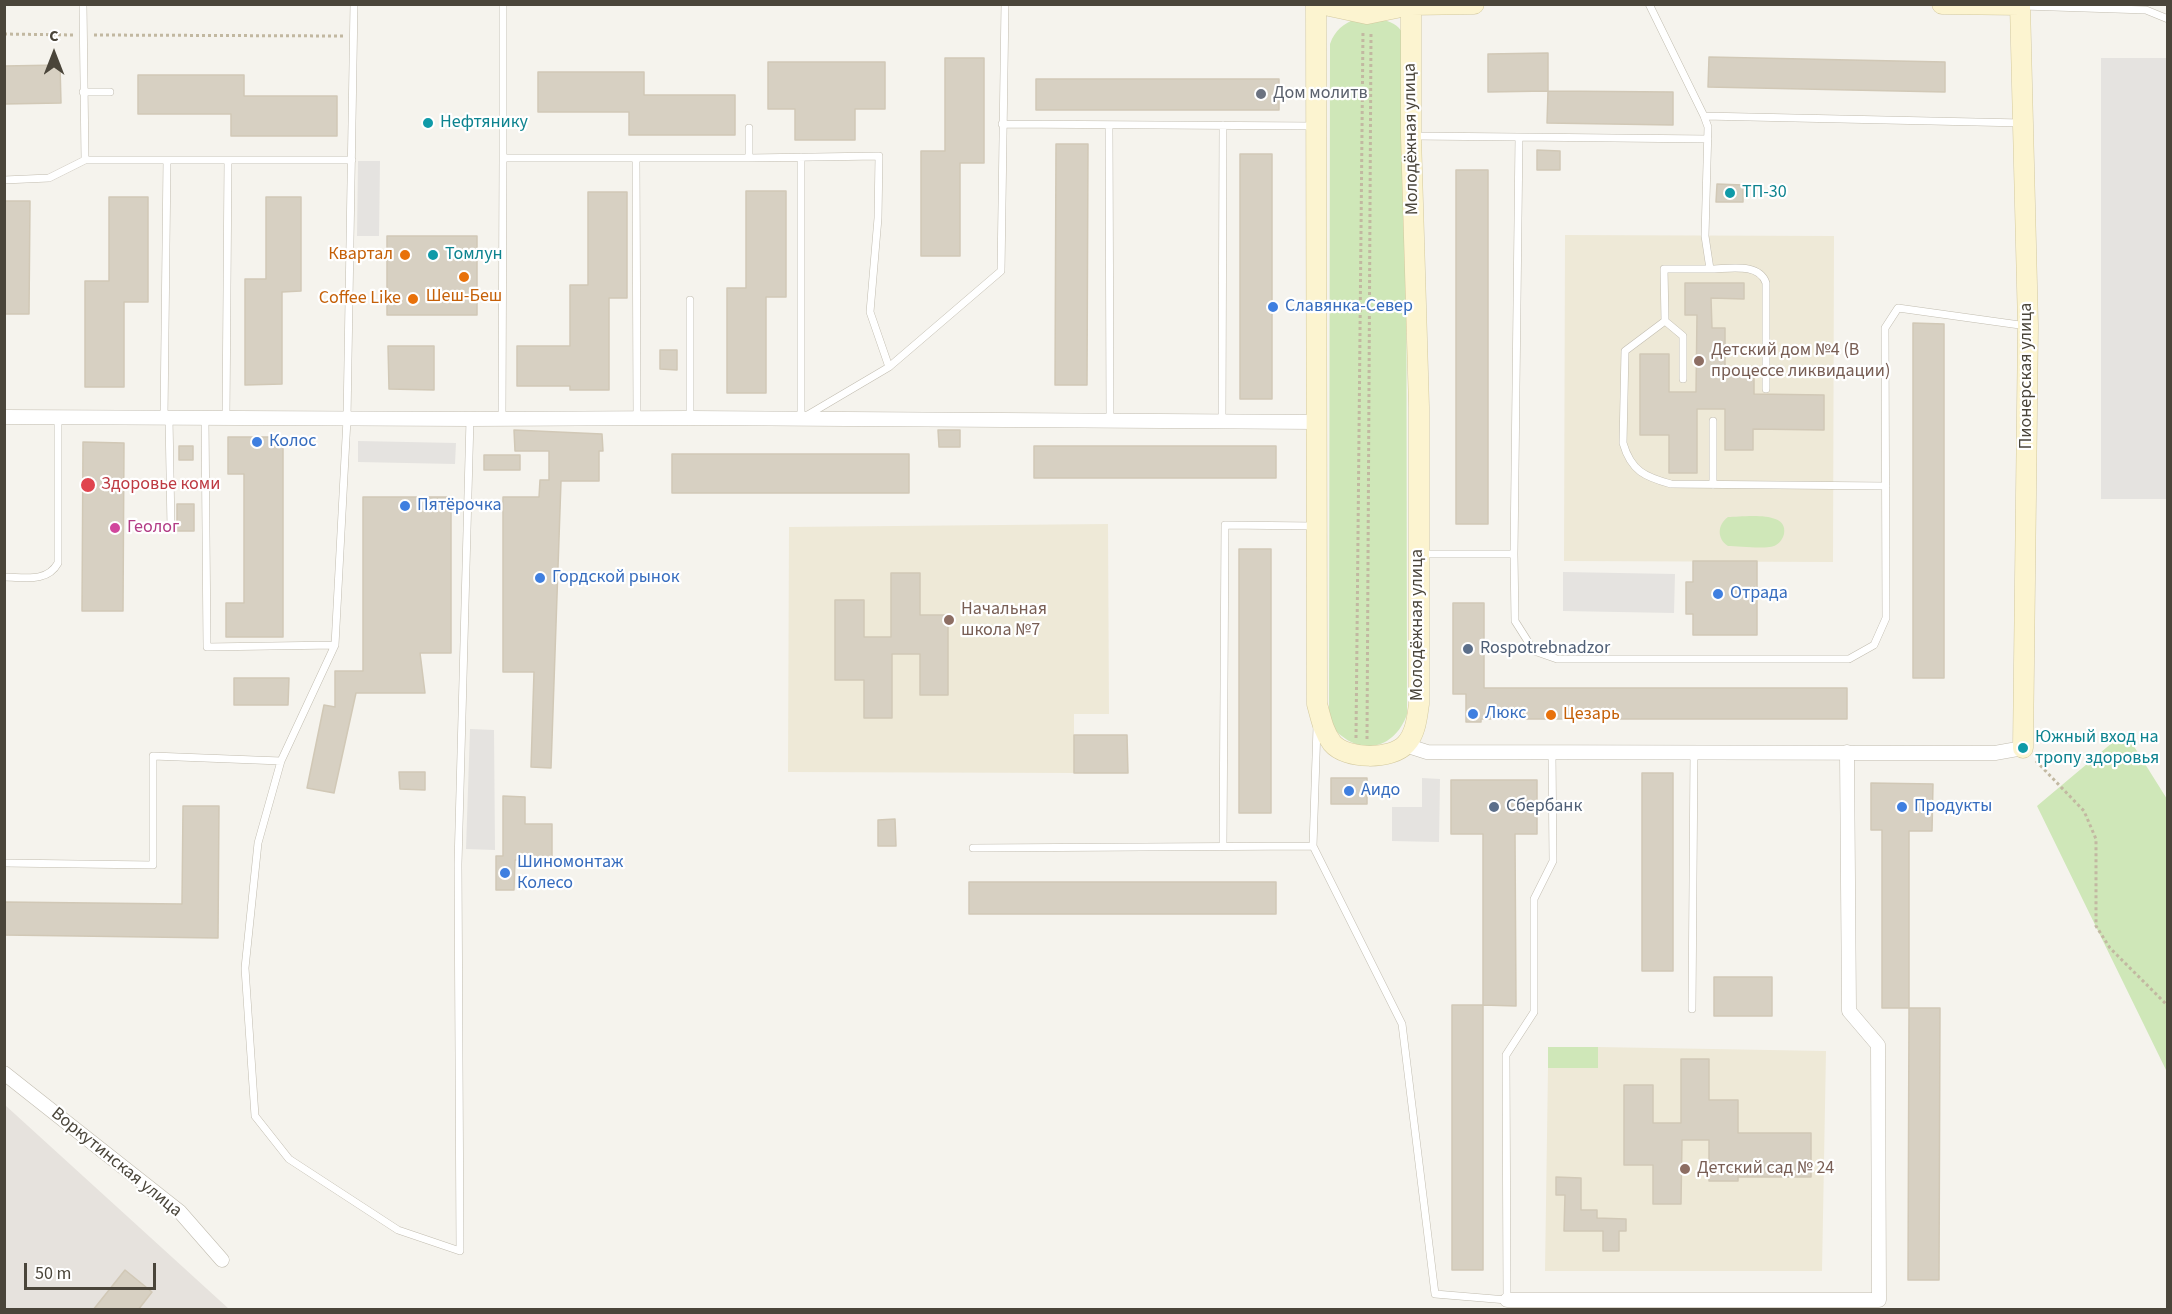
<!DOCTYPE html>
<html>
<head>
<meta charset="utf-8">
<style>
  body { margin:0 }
  #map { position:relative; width:2172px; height:1314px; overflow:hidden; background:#f5f3ed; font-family:"Source Sans 3",sans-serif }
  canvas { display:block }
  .frame { position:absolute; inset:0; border:6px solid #4a453a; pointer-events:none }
  .north { position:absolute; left:24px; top:24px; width:60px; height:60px; -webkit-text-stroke:4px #fff; paint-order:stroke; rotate:0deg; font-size:16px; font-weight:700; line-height:24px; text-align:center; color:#4a453a }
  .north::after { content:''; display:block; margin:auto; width:21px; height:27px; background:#4a453a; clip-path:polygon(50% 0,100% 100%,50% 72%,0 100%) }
  .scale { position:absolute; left:24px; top:1263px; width:132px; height:27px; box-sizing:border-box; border:3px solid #4a453a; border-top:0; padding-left:8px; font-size:18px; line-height:21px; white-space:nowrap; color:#4a453a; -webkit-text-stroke:4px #fff; paint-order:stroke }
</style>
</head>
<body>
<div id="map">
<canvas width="2172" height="1314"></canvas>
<div class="frame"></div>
<div class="north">С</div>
<div class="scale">50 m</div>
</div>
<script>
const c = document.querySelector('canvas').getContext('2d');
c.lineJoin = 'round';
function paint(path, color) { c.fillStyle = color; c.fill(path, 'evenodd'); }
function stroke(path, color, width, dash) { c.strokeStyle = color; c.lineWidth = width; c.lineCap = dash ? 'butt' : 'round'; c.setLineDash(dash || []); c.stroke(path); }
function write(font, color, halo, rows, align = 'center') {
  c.font = font + ' "Source Sans 3",sans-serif'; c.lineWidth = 4.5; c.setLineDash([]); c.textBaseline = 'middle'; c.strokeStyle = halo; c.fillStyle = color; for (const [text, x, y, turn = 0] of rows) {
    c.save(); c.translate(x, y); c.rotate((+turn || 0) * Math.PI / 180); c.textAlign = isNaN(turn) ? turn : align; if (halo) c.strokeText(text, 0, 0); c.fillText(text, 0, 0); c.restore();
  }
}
const industrial = new Path2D(`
  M5,1105L229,1309H5Z`);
const education = new Path2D(`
  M1565,235L1834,236L1833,562L1564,561Z
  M1108,524L1109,714H1074V773L788,772L789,527Z
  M1598,1047L1826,1051L1822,1271H1545L1548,1068H1597Z`);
const green = new Path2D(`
  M1357,18C1378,19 1400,17 1406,42L1407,714C1399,739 1375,755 1349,741C1343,737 1335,732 1332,725C1330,722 1330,716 1329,712L1330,44C1335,30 1343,24 1357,18Z
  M1728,517C1743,517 1789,510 1784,534C1783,538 1780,543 1776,545C1768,550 1739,546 1728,546C1717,539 1717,525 1728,517Z
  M2125,732L2167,799V1072L2037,806Z
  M1548,1047H1598V1068H1548Z`);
const parking = new Path2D(`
  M2101,58H2167V499H2101Z
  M358,161H380L379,236H357Z
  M358,441L456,443L455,464L358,462Z
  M1563,572L1675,574L1674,613L1563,611Z
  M470,729L494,730L495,850L466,849Z
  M1422,778L1440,779L1439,842L1392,841V807H1422Z`);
const building = new Path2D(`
  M1548,53V91L1488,92V54Z
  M1709,57L1945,62V92L1708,87Z
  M945,58H984V163H960V256H921V151H945Z
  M768,62H885V109H855V140H795V109H768Z
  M60,65L61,103L4,104V66Z
  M538,72H644V95H735V135H629V112H538Z
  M138,75H244V96H337V136H231V114H138Z
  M1036,79H1279V110H1036Z
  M1548,91L1673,92V125L1547,123Z
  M1056,144H1088L1087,385H1055Z
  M1537,150L1560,151V170H1537Z
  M1240,154H1272V399H1240Z
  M1456,170H1488V524H1456Z
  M1717,184L1743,185V202H1716Z
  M746,191H786V297H766V393H727V288H746Z
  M588,192H627V298H609V390H570V386H517V346H570V285H588Z
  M109,197H148V302H124V387H85V281H109Z
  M266,197H301V291L282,292V384L245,385V279H266Z
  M4,201H30L29,314H4Z
  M387,236H477V315H387Z
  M1685,283H1744V299L1711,298L1712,328H1725V369H1754V394L1824,395V430L1753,429V450H1725V409H1697V473H1669V435H1640V354H1669V392H1696L1697,315H1685Z
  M1913,323L1944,324V678H1913Z
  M388,346H434V390L389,389Z
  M660,350H677V370L660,369Z
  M514,430L602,434L603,451H599V481H561L551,768L531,767L534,672H503V497H539L540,480H549V451H515Z
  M938,430H960V447H939Z
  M228,437H283V637H226V603H244V474H228Z
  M83,442L124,443L123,611H82Z
  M179,446H193V460H179Z
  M1034,446H1276V478H1034Z
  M672,454H909V493H672Z
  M484,455H520V470H484Z
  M363,497H451V653H420L425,693H356L334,793L307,788L324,705L335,707V671H363Z
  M177,504H194V531H177Z
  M1239,549H1271V813H1239Z
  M1693,561H1757V635H1693V614H1686V582H1693Z
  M891,573H920V615H948V695H920V654H892V718H864V680H835V600H864V637H891Z
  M1453,603H1484V688H1847V719H1481V722H1466V694H1453Z
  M234,678H289L288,705H234Z
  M1074,735H1127L1128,773H1074Z
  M399,772H425V790L400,789Z
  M1642,773H1673V971H1642Z
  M1331,778H1367V804H1331Z
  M1451,780H1537V834H1515L1516,1006L1483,1005V1270H1452V1005H1483V834H1451Z
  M1871,783L1933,784L1932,831H1909V1008H1882V830H1871Z
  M503,796L525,797V824H552V860H515L514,890H496V856H503Z
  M183,806H219L218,938L4,935V902L182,904Z
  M895,819L896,846H878V820Z
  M969,882H1276V914H969Z
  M1714,977H1772V1016H1714Z
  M1909,1008H1940L1939,1280H1908Z
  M1681,1059H1709V1100H1738V1133H1811V1177H1738V1181H1709V1140H1682L1681,1204H1653V1165H1624V1085H1653V1123H1681Z
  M1556,1177L1581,1178V1210H1597V1218L1626,1219V1231H1619V1251H1603V1231H1564L1565,1195H1556Z
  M125,1270L152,1292L138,1310H93Z`);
const path = new Path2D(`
  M4,34L73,35
  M94,35L343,36
  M1356,738L1363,30
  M1367,739L1371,32
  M2036,761L2084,811L2096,839V926L2110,948L2168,1006`);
const lane = new Path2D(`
  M503,4V158H749L879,156L878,218L870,312L889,367
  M1649,4L1704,116
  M2023,6L2146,10L2168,19
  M83,92H110
  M1002,124L1315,126
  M1109,125L1110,420
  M749,128V158
  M1413,136L1519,137
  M1708,139L1519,137L1514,554L1515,621L1534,651L1557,659H1849L1874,645L1886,618L1885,328L1898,308L2027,326
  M636,158L637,418
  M85,160H352
  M4,180L49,178L85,160L83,4
  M1710,269C1728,269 1759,262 1766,283V389
  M690,300V418
  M1665,321L1683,336V379
  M806,416L889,367L1001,271L1005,4
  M164,418L167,160
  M169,418L171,528
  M205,418L207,647L335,645
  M226,418L228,160
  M502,419L503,158
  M801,419V157
  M1713,421V485
  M1222,422L1223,125
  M1886,486L1671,484C1645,477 1631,471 1623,443L1625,351L1665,321L1664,269H1710L1705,236L1708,127L1704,116L2022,123
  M1420,554H1514
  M4,577C24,577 47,583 58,563V417
  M281,761L258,843L245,968L255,1116L289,1159L398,1230L460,1251L458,864L470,419
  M1313,846L1402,1024L1435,1294L1507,1300L1506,1055L1534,1012V899L1553,861L1552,752
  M1223,847L1225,525L1314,526
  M973,848L1313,846L1317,727
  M4,863L153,865V756L281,761L335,645L347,419L354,4
  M1692,1009L1694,751`);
const street = new Path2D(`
  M4,417L470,419L690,418L1317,422
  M1405,745L1427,752L1995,753L2023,748
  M4,1073L180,1212L222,1260
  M1507,1300H1879L1878,1045L1849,1011L1847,752`);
const secondary = new Path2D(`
  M1316,4L1317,704C1321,718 1323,731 1332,743C1346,760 1392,760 1406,744C1416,733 1417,717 1419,704V407L1411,136V4
  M1320,4L1367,14L1411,5L1474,4
  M1942,4L2020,5
  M2020,4L2028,326L2023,748`);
const markers = [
  [1261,94,6,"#6b7280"],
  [428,123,6,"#0f9aa8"],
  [1730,193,6,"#0f9aa8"],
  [405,255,6,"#e8710a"],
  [433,255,6,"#0f9aa8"],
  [464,277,6,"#e8710a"],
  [413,299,6,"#e8710a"],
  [1273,307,6,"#3f7fe0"],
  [1699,361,6,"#8d6e63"],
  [257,442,6,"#3f7fe0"],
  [88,485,8,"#e0444e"],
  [405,506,6,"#3f7fe0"],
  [115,528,6,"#d1479c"],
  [540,578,6,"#3f7fe0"],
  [1718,594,6,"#3f7fe0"],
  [949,620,6,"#8d6e63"],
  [1468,649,6,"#5c6f8a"],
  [1473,714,6,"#3f7fe0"],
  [1551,715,6,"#e8710a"],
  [2023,748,6,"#0f9aa8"],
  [1349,791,6,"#3f7fe0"],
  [1494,807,6,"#5c6f8a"],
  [1902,807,6,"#3f7fe0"],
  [505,873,6,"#3f7fe0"],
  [1685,1169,6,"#8d6e63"]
];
const worshipNames = [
  ["Дом молитв",1273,94]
];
const cultureNames = [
  ["Нефтянику",440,123],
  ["ТП-30",1742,193],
  ["Томлун",445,255],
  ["Южный вход на",2035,738],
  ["тропу здоровья",2035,759]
];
const streetNames = [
  ["Молодёжная улица",1412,139,-91],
  ["Пионерская улица",2027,376,-90],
  ["Молодёжная улица",1418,625,-90],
  ["Воркутинская улица",116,1163,39]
];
const foodNames = [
  ["Квартал",393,255],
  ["Шеш-Беш",464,297,"center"],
  ["Coffee Like",401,299],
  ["Цезарь",1563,715,"left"]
];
const shopNames = [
  ["Славянка-Север",1285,307],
  ["Колос",269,442],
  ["Пятёрочка",417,506],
  ["Гордской рынок",552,578],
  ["Отрада",1730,594],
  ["Люкс",1485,714],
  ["Аидо",1361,791],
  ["Продукты",1914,807],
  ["Шиномонтаж",517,863],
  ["Колесо",517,884]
];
const educationNames = [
  ["Детский дом №4 (В",1711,351],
  ["процессе ликвидации)",1711,372],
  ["Начальная",961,610],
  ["школа №7",961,631],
  ["Детский сад № 24",1697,1169]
];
const healthNames = [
  ["Здоровье коми",101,485]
];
const hotelNames = [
  ["Геолог",127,528]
];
const serviceNames = [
  ["Rospotrebnadzor",1480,649],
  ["Сбербанк",1506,807]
];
paint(industrial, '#e6e2dd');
paint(education, '#eee9d7');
paint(green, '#cfe7b8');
paint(parking, '#e5e3e0');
paint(building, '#d7d0c2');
stroke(building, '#d1c8b6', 1.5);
stroke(lane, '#c1bcaf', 8);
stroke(street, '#c1bcaf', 15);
stroke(secondary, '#d3c99e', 21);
stroke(path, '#c2b8a1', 3, [3, 3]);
stroke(lane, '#fff', 7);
stroke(street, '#fff', 14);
stroke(secondary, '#fcf4d0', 20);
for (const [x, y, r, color] of markers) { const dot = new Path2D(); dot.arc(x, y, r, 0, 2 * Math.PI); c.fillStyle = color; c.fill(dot); stroke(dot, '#fff', 2); }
write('18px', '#5b616d', '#fff', worshipNames, 'left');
write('18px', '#0d838f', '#fff', cultureNames, 'left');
write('18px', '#4a453a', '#fff', streetNames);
write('18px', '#c56008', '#fff', foodNames, 'right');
write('18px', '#366cbe', '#fff', shopNames, 'left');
write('18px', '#785e54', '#fff', educationNames, 'left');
write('18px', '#be3a42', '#fff', healthNames, 'left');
write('18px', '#b23c85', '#fff', hotelNames, 'left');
write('18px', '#4e5e75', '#fff', serviceNames, 'left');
</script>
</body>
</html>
